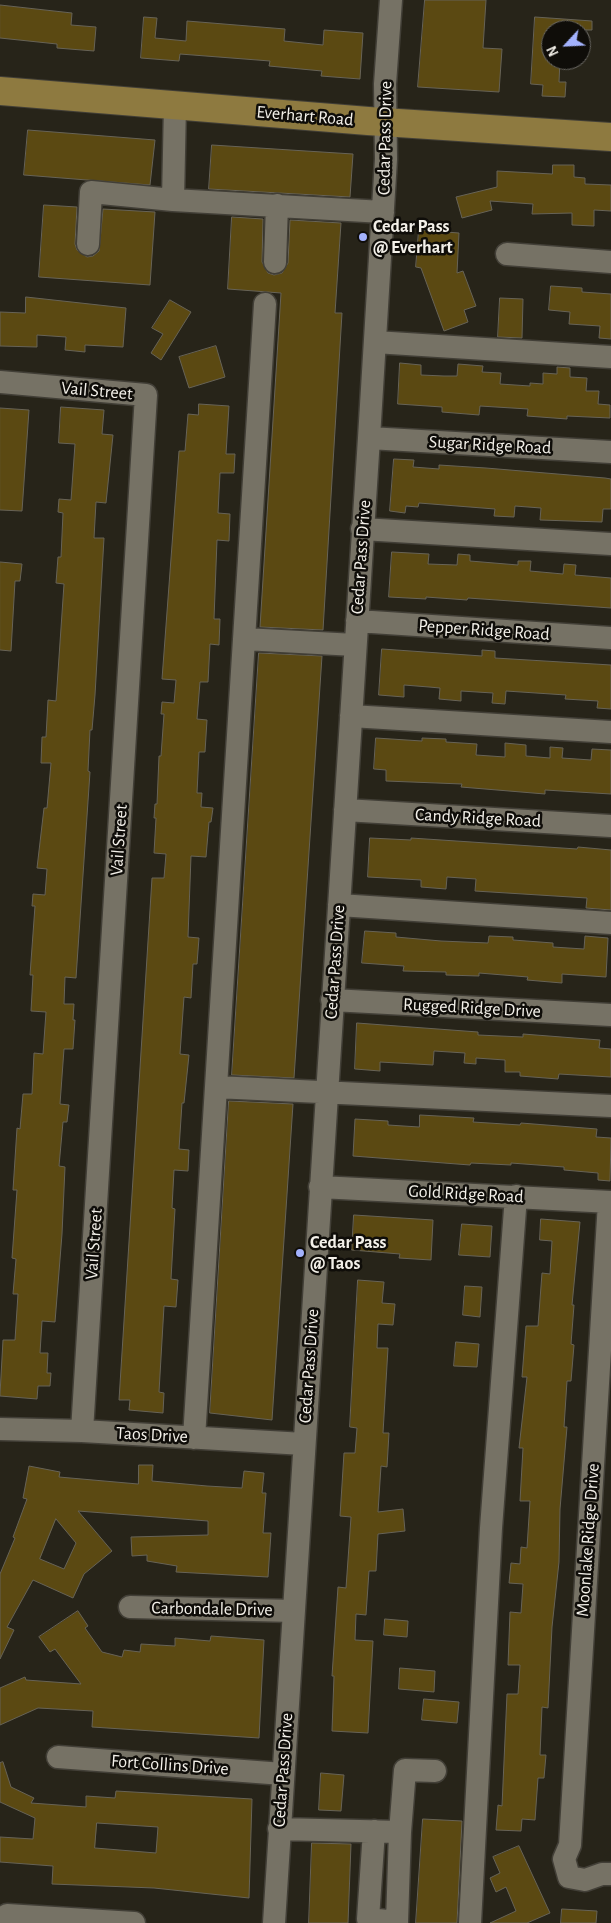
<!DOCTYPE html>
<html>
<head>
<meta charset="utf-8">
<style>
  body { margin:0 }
  #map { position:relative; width:611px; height:1923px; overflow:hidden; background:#272419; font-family:"Alegreya Sans",sans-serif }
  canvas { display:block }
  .north { position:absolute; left:541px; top:20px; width:50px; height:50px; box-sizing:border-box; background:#0f0d09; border:1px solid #6a6863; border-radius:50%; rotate:245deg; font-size:14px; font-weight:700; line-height:20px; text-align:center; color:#f3f0e9 }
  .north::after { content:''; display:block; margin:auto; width:18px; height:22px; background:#a3b2fd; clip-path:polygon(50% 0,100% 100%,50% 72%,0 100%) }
</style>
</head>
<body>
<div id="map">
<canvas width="611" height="1923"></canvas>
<div class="north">N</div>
</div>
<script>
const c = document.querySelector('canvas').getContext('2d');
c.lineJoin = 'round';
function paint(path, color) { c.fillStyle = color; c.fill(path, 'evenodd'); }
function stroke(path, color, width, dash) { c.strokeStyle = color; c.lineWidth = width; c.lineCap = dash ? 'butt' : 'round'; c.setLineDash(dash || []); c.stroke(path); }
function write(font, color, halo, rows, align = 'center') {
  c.font = font + ' "Alegreya Sans",sans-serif'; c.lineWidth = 5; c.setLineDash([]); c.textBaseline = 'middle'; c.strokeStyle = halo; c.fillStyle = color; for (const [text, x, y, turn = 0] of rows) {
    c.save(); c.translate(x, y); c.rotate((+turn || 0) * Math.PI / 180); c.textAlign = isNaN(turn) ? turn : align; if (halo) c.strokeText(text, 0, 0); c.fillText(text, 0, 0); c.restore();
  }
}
const building = new Path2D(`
  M425,0H486L483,48L502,49L499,92L418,87Z
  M0,5L72,13L71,25L96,27L94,51L57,48V44L0,38Z
  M144,17L157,18L155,38L186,41L187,21L285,29L284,41L323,45L324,30L363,33L360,79L321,76L322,71L269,66L270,61L180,54L179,61L141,58Z
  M535,17L592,21V30H551V60H560L559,82H566L565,97L542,96L543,85L531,84Z
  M28,130L155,140L150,185L24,175Z
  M212,145L353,154L350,197L209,189Z
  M553,165H574V177L585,178V184L611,185V211L594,210V226L572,225V213L532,214L533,204L490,201L492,210L462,218L456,197L497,187V171L552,174Z
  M44,205L77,207L75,244L77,250L87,257L93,256L99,251L103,209L155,212L150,285L39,277Z
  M232,217L263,219L262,262L268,273L274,275L282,273L288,263L290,220L341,223L335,313H342L323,630L260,627L281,293L228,289Z
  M419,230L459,233L457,273L463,271L476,306L464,310L468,322L444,331L421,268L416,267Z
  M551,286L582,288V292L611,294V339L599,338L600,326L569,324L570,312L549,310Z
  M26,297L126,308L123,347L85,345V352L65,350L66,337L37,335V347L0,346V312L25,313Z
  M500,298L523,299L522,338L498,337Z
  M170,300L191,312L161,360L151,353L163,334L152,328Z
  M216,346L225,377L189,388L179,357Z
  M400,363L421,365V375L444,376H457L458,364L483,366L482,372L501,373L500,384L530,386V383L543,384V373L557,374V367L570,368V377L587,378L586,391H599L598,404L610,405V418L567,416V419L527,416L528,409L480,406L479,415L442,412V407L398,404Z
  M199,404L229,406L226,454H235L234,473H220L218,513L230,514L229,541L217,540L214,619H220L219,645L210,644L208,682H200L197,719L207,720L205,752H199L197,793H202L201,807L213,808L211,822H209L206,857L191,856L188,937L199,938L197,964H193L191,998L184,997L180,1054L189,1055L184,1103H182L179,1149L189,1150L188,1171L174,1170L172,1208L175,1209L171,1279L178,1280L176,1307L164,1306L159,1392L164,1393L163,1413L129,1410L130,1400H119L152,878H164L166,854L154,853L156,818H154L155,804H157L159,756H161L164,714H161L162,702L174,703L176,680L162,679L179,451H185L188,414L198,415Z
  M61,407L104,410L102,434L113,435L106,503L96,502L94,538H104L95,695L92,730H90L88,771L90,772L76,978L65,977L64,1004H74L73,1020H75L73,1049H64L60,1104L69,1105L67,1122H63L59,1166L65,1167L62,1234L55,1322L42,1321L40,1353H48L47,1373H51L50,1386H38L37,1399L0,1396V1394L3,1340H15L18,1294H13L16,1259L12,1258L17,1190H13L17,1128L20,1129L23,1094H32L34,1053L43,1054L46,1012L31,1011L33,975H30L35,906H32L33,894L45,895L47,869L37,868L44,808H47L51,763H41L42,737H46L48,700L56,701L64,584L56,583L58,557H61L63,513L58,512L59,499L71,500L75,444L59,443Z
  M0,408L29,410L22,511L0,510Z
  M394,459L414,460L413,467L439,469V465L486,468L605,478L611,479V509H603L602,522L540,520L541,508L515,506L514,517L494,516L495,509L419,503L418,507L406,506L405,513L390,511Z
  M392,552L429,554L428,564L457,565L458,554L470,555V561L518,565V561H531L530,571L563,574L564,564L576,565L575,575L611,578V608L468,598L467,600L426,597V599L389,597Z
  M0,562L22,564L20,581H15L11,651L0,650Z
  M382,649L482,656V650L495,651V658L611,665V709L597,708L598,701L565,699L566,695L506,691L505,704L492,703L493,693L461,691V701L439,699L440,688L429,687L404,685V697L379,695Z
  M259,653L322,656L294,1078L232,1075Z
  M376,738L422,741V738L446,739V742L477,744L476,755L505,757V743L526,745V756L550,758V747L563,748L562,758L591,760L592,749L611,750V794L545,790V794L461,787L462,784L386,781V770L374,769Z
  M370,838L411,840V838L577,849L578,847L611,850V910L586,908L587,898L475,891L476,879L447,877L446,889L421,887V880L368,877Z
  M365,931L396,933V937L441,941L488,943L489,936L513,937V940L553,943V947L584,949L585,936L608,938L606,977L562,974V983L527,980L528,977L479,973V976L446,975V972L403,971L404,966L362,963Z
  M357,1023L478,1032V1035L523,1037V1034L600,1040L599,1048L611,1049V1077L559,1074L558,1079L520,1076V1072H505V1060L476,1058V1064L464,1063L465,1053L434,1051L433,1065L380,1062V1071L355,1069Z
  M229,1101L293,1104L272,1420L210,1413Z
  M420,1115L474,1118L473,1122L520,1125L521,1123L597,1129L596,1137L611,1138L610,1181L598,1180V1173L564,1170V1167L511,1163V1165L471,1163L470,1165L353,1156L355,1119L388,1121V1125L419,1127Z
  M354,1215L433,1220L431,1260L399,1258L400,1254L352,1250Z
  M541,1219L580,1222L572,1305H574L571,1344L574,1345L571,1381H567L564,1427H567L560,1509L559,1562L552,1627L548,1708L542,1707L540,1755H546L544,1778H538L535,1820L522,1819L521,1831L496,1830L498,1805L502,1806L507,1694H518L520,1665H508L510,1612L521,1613L523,1584L509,1583L511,1563L520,1564L521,1547L527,1548L530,1501H520L523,1448H519L527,1377H522L526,1326H538L542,1273L550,1274L552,1241L540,1240Z
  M462,1224L492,1226L490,1257L459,1255Z
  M358,1280L384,1282L382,1303L395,1304L393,1325L378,1324L377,1348H388L383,1433H389L387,1467L381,1466L378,1512L403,1509L405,1531L378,1534L376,1571H369L366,1615L356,1614L355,1640L373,1641L368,1733L332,1731L334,1676H332L338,1587L346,1588L351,1517L340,1516L344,1453H355L357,1428L350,1427Z
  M465,1286L482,1287L480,1317L463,1315Z
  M456,1342L479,1344L477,1367L454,1366Z
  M139,1465H153L152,1481L207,1486L242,1488L244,1471L264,1473L262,1493H266L263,1533H271L268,1577L176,1572L177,1566L147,1561V1555L132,1556L131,1537L208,1535V1521L78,1511L112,1551L84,1574L73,1598L33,1580L7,1627L14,1630L0,1659V1574L15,1538L13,1537L27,1499L23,1498L29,1466L60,1472L59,1477L138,1484ZM56,1519L76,1543L64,1569L40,1559Z
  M78,1611L88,1626L85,1628L102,1652L122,1657L124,1650L140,1652L141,1644L175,1646V1638L210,1641L211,1636L264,1640L259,1738L92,1727L93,1711L38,1708L0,1725V1688L25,1677L26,1680L81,1684L55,1649L50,1652L39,1637Z
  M385,1619L408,1621L407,1637L384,1635Z
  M400,1668L435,1671L434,1692L399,1689Z
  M424,1699L459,1702L457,1723L422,1720Z
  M3,1762L11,1787L34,1798L31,1803L86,1807V1796L115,1798L116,1791L252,1799L249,1898L154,1888L52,1884L53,1866L0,1862V1837L33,1839L35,1818L0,1802V1763ZM97,1823L158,1827L156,1853L95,1848Z
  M321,1773L344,1775L341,1811L319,1810Z
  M423,1819L462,1821L457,1923H416Z
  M312,1843L351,1844L348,1923H309Z
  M519,1846L550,1913L527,1923H490L516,1911L506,1887L496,1892L490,1878L500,1873L493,1857Z
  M562,1909L597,1911L596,1923H561Z`);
const minor = new Path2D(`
  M173,200L175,105
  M88,244L91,192L173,200L383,212
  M507,254L611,262
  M275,262L277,205
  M375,342L611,357
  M0,382L146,395L82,1431
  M369,438L611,452
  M362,529L611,544
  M357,621L611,638
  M244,639L355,645
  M351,716L611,732
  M345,810L611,826
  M339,905L611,923
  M332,1000L611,1015
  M216,1087L611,1106
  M320,1187L611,1202
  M609,1202L570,1845L564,1859L569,1877L585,1880L602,1874H611
  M0,1429L82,1431L304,1444
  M194,1438L265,304
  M130,1607L294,1611
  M58,1757L283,1774
  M279,1829L400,1832L397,1922L368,1919L374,1831
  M400,1832L405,1770L435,1771
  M7,1915L134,1923
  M274,1923L369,438L386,159L385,84L391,0
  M470,1923L491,1528L516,1196`);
const major = new Path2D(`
  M0,91L368,121L611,137`);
const markers = [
  [363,237,5,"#a3b2fd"],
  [300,1253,5,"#a3b2fd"]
];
const streetNames = [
  ["Everhart Road",305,116,5],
  ["Cedar Pass Drive",385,138,-89],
  ["Vail Street",97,391,5],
  ["Sugar Ridge Road",490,445,3],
  ["Cedar Pass Drive",361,557,-86],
  ["Pepper Ridge Road",484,630,4],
  ["Candy Ridge Road",478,818,3],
  ["Vail Street",119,840,-86],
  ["Cedar Pass Drive",335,962,-86],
  ["Rugged Ridge Drive",472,1008,3],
  ["Gold Ridge Road",466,1194,3],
  ["Vail Street",94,1244,-86],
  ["Cedar Pass Drive",309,1366,-86],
  ["Taos Drive",152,1435,3],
  ["Moonlake Ridge Drive",588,1540,-86],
  ["Carbondale Drive",212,1609,1],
  ["Fort Collins Drive",170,1765,4],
  ["Cedar Pass Drive",283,1770,-86]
];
const poiNames = [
  ["Cedar Pass",373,227],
  ["@ Everhart",373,248],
  ["Cedar Pass",310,1243],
  ["@ Taos",310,1264]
];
paint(building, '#5b4912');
stroke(building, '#676357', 1);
stroke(minor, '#423f37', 25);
stroke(major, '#423f37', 30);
stroke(minor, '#767265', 22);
stroke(major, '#8e7a40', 28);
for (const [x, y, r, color] of markers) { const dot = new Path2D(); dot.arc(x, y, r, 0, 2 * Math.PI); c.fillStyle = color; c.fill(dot); stroke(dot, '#0f0d09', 2); }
write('18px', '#f3f0e9', '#0f0d09', streetNames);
write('bold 18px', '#f3f0e9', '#0f0d09', poiNames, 'left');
</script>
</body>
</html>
